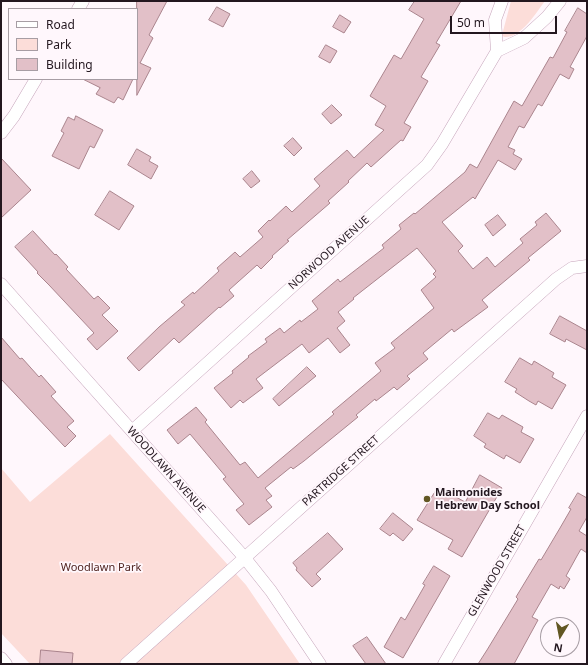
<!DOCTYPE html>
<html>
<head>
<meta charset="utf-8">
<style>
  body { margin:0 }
  #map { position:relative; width:588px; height:665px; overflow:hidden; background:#fff7fc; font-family:"Noto Sans",sans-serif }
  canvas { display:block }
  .frame { position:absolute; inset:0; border:2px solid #23171f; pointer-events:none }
  .legend { position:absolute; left:8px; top:8px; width:130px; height:72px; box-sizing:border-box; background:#fff7fc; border:1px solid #a79da4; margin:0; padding:5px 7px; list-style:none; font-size:12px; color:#23171f }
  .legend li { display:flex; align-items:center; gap:8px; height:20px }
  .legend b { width:20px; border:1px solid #a79da4 }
  .north { position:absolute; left:540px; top:617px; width:40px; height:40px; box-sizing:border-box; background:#fff7fc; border:1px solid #a79da4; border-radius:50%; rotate:190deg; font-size:11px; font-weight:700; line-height:16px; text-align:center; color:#23171f }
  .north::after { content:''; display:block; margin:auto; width:14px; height:18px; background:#625723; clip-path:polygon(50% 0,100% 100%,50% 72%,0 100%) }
  .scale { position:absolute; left:450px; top:16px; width:107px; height:18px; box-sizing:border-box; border:2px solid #23171f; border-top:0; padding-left:5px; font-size:12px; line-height:14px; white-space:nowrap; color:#23171f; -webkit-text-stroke:3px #fff7fc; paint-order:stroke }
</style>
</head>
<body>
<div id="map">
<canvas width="588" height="665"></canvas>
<div class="frame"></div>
<ul class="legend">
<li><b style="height:5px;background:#fff"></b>Road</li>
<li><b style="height:11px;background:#fcddd9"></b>Park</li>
<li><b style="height:11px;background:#e2c0c8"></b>Building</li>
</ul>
<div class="north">N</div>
<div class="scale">50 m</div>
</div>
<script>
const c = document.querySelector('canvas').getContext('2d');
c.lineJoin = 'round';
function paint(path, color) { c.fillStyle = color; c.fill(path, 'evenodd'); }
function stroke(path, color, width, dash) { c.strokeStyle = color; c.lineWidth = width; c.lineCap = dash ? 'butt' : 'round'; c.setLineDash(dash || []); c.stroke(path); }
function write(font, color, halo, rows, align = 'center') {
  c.font = font + ' "Noto Sans",sans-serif'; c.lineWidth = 3.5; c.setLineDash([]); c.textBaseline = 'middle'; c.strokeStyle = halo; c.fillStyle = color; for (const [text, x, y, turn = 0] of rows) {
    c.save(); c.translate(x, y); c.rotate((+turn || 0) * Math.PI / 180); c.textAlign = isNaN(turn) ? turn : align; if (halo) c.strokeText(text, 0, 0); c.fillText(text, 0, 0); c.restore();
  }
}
const green = new Path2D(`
  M511,1H545C536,13 520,39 504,37L502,35Z
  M110,434L246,585L300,664H30L1,633V468L30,502Z`);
const building = new Path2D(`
  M137,1H167L149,35L153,38L140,63L151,68L137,95Z
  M415,1H461L436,43L440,45L421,77L428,81L404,123L411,127L403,141L401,140L371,167L367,163L348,181L349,182L328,201L330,203L287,240L289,241L272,256L273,257L261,269L257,265L229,290L234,296L220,308L219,307L179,343L174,338L139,371L127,358L159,327L185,305L181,302L193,292L194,294L219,271L217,268L235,252L240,257L263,237L258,231L269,220L270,221L286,206L292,212L320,186L314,179L347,150L354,158L384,130L375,125L386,106L370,96L394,55L401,59L424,19L409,10Z
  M217,7L230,14L223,27L209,20Z
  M578,8L587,14V36L570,67L574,69L569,79L560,74L542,106L538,104L524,128L519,126L508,147L515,150L513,154L522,159L515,170L498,160L475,199L473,197L442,222L463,246L458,251L473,269L487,257L495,267L523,243L520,239L537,225L535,222L546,213L561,231L528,258L530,260L482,300L488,307L454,332L452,329L423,353L428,359L407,376L410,379L397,390L394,387L376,401L375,399L356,415L358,417L304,461L293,469L291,467L265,488L272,496L266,500L272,507L249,525L236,510L244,504L223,479L226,477L190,434L178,444L167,430L196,407L207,420L205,422L240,465L245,462L258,478L334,414L332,412L381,371L375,363L395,348L391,343L434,308L421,290L436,277L433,274L436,271L417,248L353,298L354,299L338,312L345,321L337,328L350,345L340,353L328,338L309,353L302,344L256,379L263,388L243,403L240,400L231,408L214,388L233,373L232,371L249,357L248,356L267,342L265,339L280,328L284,333L300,320L301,322L318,309L312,301L338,279L340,282L384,248L382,245L401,229L399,225L414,213L415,214L465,172L470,164L477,168L514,101L522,106L550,57L553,58L567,32L565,31Z
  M340,15L351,22L344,33L333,27Z
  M326,45L337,51L330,63L319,57Z
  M83,79H133L123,100L118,97L114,103L96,94L100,88Z
  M332,105L342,115L331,124L322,114Z
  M76,116L103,130L94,148L90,146L79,169L52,156L64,133L61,131L68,117L74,120Z
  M293,138L302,148L294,156L284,146Z
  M137,149L151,157L149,161L158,166L151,179L128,165Z
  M1,158L31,190L1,218Z
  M252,171L260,181L251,188L243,179Z
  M110,191L134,206L119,230L95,215Z
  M498,215L506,225L493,236L485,225Z
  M33,231L55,255L56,254L68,267L66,269L94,299L98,296L110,308L102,315L118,331L97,350L87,339L94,333L49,285L37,273L38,272L15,247Z
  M560,316L587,331V350L566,339L565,342L550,334Z
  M1,337L20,359L22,358L39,377L41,375L56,392L51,396L74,421L67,427L76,436L65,447L1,379Z
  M520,358L532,365L534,361L554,373L552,377L566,385L552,409L538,401L536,405L529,401L515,392L517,389L505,382Z
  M307,367L316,376L279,406L273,399Z
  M488,413L499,419L502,415L523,427L521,432L534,439L520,463L506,455L504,459L484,447L486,444L474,436Z
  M480,475L502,488L462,557L448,549L453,540L417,520L438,487L465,502Z
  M578,493L587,498V517L579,531L587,536V553L581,549L577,556L566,576L570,579L564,589L560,586L559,589L551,584L532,617L538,620L514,664H478L487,650L518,599L516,597L539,559L541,560L560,528L571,509L569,508Z
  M393,513L413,529L403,541L393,533L390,536L380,529Z
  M328,533L343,549L316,574L321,579L312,587L296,570L297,568L293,563Z
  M434,566L450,576L403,658L384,647L401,617L405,620L425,585L423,584Z
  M367,637L386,664H366L353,646Z
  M41,650L73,653L72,664H40Z`);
const minor = new Path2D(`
  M78,9L83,1
  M497,51L495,20L502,1
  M1,133L14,116L36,79
  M1,284L244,557L271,591L320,664
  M132,431L427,165L442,144L497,51L524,38L547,17L560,1
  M1,658L6,664
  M126,664L556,279L572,268L587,266
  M444,664L587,416`);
const markers = [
  [427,499,4,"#625723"]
];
const streetNames = [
  ["NORWOOD AVENUE",329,253,-42],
  ["WOODLAWN AVENUE",166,470,48],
  ["PARTRIDGE STREET",341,471,-42],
  ["GLENWOOD STREET",497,571,-60]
];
const poiNames = [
  ["Maimonides",435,493],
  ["Hebrew Day School",435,506]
];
const parkNames = [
  ["Woodlawn Park",101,568]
];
paint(green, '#fcddd9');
paint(building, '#e2c0c8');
stroke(building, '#aa848d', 1);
stroke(minor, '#c5a4ba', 13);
stroke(minor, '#fff', 12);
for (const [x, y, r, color] of markers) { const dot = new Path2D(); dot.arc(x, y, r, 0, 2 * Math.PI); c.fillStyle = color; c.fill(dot); stroke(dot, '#fff7fc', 1.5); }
write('11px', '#23171f', '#fff7fc', streetNames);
write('bold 11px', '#23171f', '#fff7fc', poiNames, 'left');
write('11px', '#4c1f1b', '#fff7fc', parkNames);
</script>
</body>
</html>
